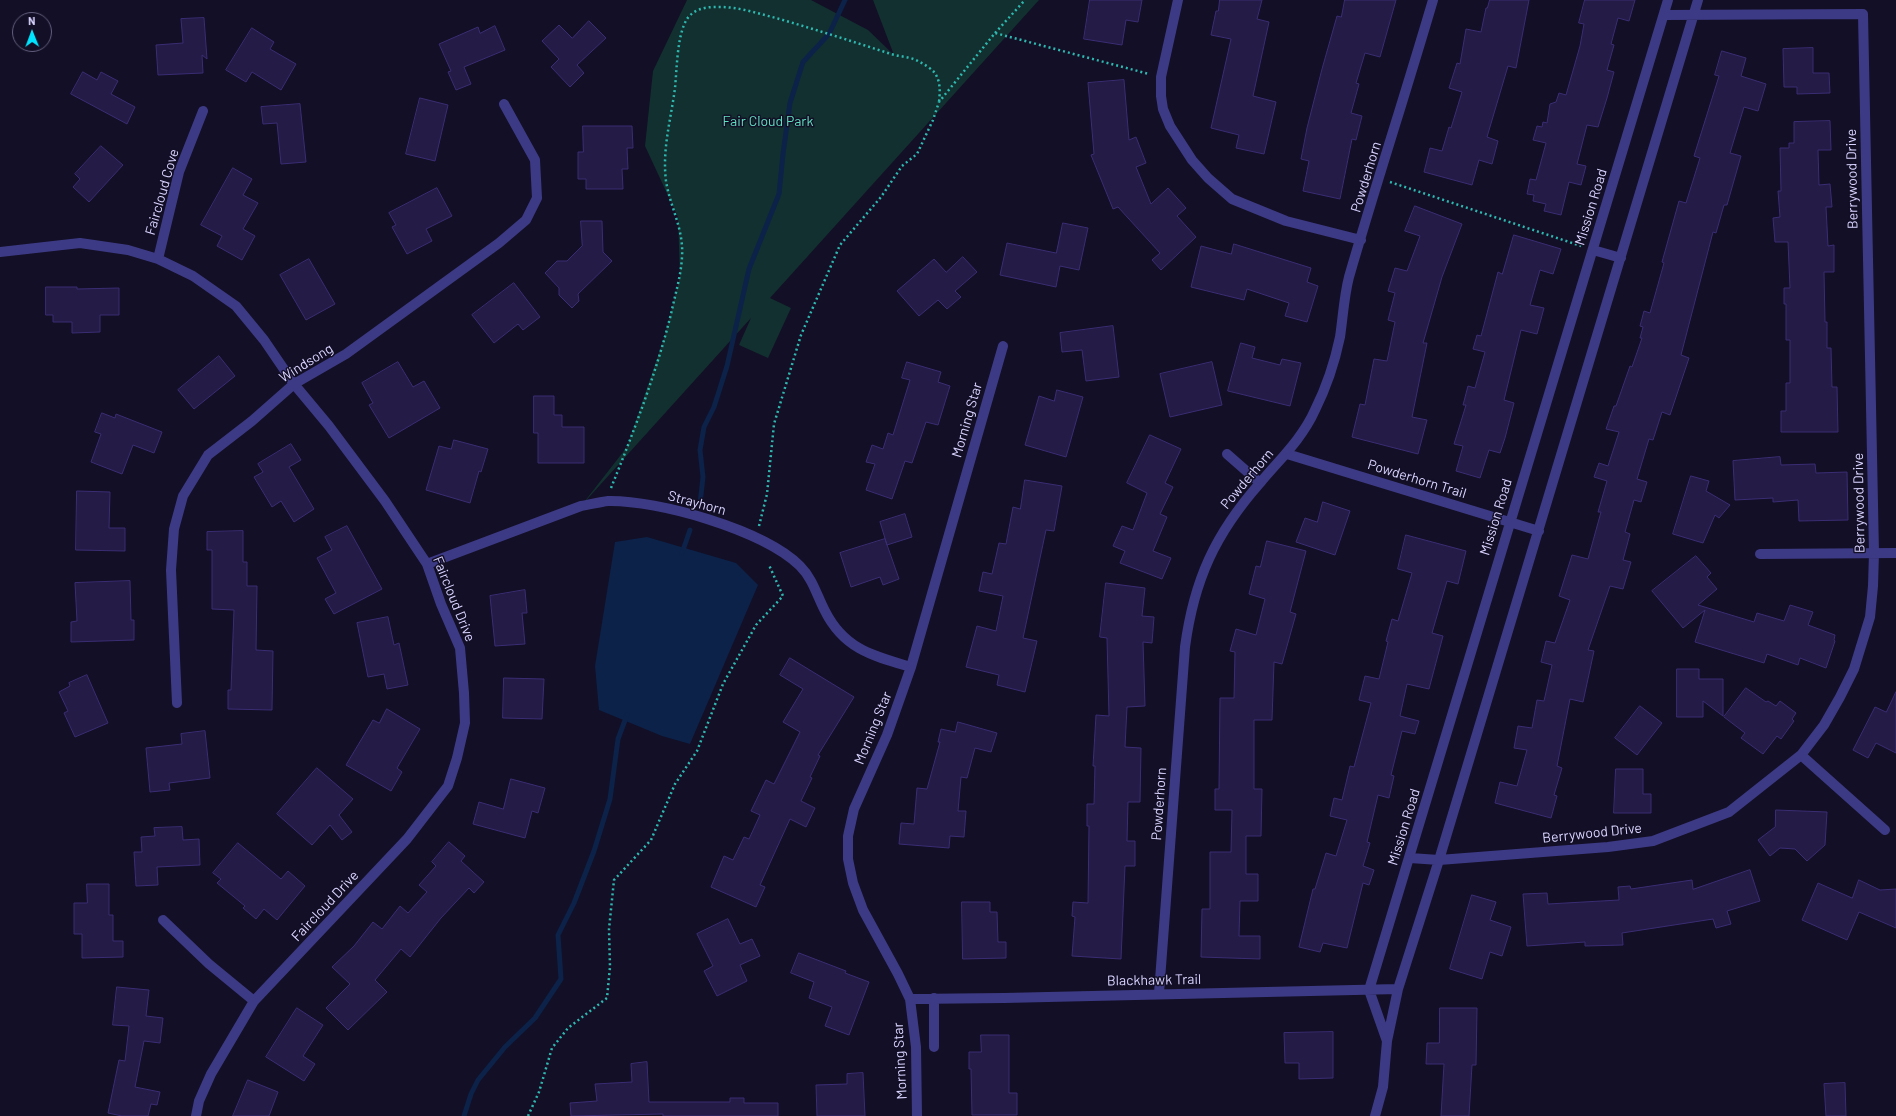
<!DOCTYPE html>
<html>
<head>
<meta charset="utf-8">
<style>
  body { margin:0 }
  #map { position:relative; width:1896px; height:1116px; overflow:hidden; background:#130f26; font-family:Barlow,sans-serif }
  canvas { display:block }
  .north { position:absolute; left:12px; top:12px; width:40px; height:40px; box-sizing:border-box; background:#130f26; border:1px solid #625e7d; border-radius:50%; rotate:359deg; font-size:11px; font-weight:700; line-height:16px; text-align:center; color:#d9d4ff }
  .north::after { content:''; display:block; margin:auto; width:14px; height:18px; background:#00e5ff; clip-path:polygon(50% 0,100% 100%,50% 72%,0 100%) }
</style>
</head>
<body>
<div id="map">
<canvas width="1896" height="1116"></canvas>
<div class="north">N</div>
</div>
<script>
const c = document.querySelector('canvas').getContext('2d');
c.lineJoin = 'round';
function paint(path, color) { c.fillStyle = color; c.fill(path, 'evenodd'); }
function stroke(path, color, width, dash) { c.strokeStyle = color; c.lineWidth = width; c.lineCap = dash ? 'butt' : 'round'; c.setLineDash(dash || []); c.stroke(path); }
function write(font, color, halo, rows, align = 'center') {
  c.font = font + ' Barlow,sans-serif'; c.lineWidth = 3; c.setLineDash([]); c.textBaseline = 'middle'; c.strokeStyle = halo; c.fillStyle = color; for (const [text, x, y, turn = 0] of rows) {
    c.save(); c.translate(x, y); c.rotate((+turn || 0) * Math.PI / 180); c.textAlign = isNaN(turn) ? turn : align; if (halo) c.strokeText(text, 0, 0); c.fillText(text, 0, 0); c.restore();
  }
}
const green = new Path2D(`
  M687,0H811L868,30L894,55L873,0H1039L770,298L791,308L768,358L739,345L751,318L581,506L627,447L665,335L680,277L678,217L645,146L653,71Z`);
const water = new Path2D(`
  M647,537L736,563L758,585L690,744L662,736L599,710L595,666L615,542Z`);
const stream = new Path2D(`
  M700,504L703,477L700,450L704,427L714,407L727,366L749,269L779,194L783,154L790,103L803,62L829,34L845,0
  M682,553L690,530
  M464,1116L471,1094L478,1080L505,1047L535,1018L561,979L558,935L574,903L594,851L610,799L618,739L627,715`);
const building = new Path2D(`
  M1090,0H1142L1138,22L1126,20L1122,45L1084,39Z
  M1220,0H1262L1257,19L1269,22L1253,96L1276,102L1264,154L1236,148L1239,135L1211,128L1231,39L1211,35L1216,11H1218Z
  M1345,0H1396L1380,57L1365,53L1356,83L1359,84L1351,113L1362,116L1356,140L1352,139L1340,199L1303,191L1309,161L1301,159L1307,128L1322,69L1337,16L1341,17Z
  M1490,0H1529L1516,68L1508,66L1487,137L1498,141L1492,164L1479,160L1472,185L1424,172L1430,148L1442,151L1449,127L1451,128L1462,92L1449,88L1457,63L1460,64L1466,29L1481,32L1486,8H1487Z
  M1585,0H1635L1629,21L1618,18L1611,44L1614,45L1607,70L1614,72L1607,98L1598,127L1587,125L1577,164L1586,166L1581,185L1569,182L1561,215L1544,211L1546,204L1533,201L1534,195L1527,194L1530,179L1536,180L1546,143L1533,140L1537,126L1542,127L1543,122L1547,123L1550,104L1556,102L1559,93L1566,95L1580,46L1584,24L1579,23Z
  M204,18L207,59L202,55L203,73L158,75L156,45L183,43L181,19Z
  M589,21L606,38L577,65L584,73L570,87L551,67L559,59L542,41L559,25L572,38Z
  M495,26L505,50L464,67L471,84L456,90L448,72L451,71L439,44L478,27L480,33Z
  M252,28L274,42L270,49L296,64L281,90L252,72L246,82L226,70Z
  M1813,48V73H1829L1830,93L1797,94V87H1784L1783,49Z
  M1722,51L1746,58L1741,76L1766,84L1758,111L1744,107L1730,153L1741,156L1727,205H1724L1716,233L1713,232L1681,355L1689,358L1670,415L1662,412L1653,440L1649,439L1637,479L1647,482L1641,502L1634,500L1625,532L1630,534L1623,560L1631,562L1623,589L1610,586L1588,650L1594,651L1583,702L1570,699L1557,766L1562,768L1554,795L1557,796L1551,818L1495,803L1500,782L1517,786L1527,750L1514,748L1518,726L1532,728L1537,700L1544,701L1552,665L1541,662L1546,641L1555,643L1570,600L1559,596L1572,555L1588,559L1601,512H1598L1607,481L1594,477L1599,463L1608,466L1619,432L1606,429L1614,406H1616L1630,366L1632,367L1642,338H1640L1643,327L1640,326L1644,311L1650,313L1664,263L1662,262L1679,201L1686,203L1700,158L1694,156L1719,76L1715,75Z
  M83,72L97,80L101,72L118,81L111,94L135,107L127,124L71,94Z
  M1124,80L1129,140L1136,137L1146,163L1136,167L1151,204L1168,188L1186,208L1177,216L1196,237L1161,270L1152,260L1160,253L1118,207L1113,209L1091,155L1094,154L1088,83Z
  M420,98L448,105L435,161L406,154Z
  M300,104L306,162L281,164L277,123L263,124L261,107Z
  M1830,121L1831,150H1818L1819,185L1830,184L1832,207H1826L1828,246L1834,245V272H1824L1825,322H1827V348H1831L1832,387H1837L1838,432H1781V411H1786V383H1790V340H1786V304H1784V288H1790L1788,242H1775L1773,218L1780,217L1778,191H1781L1780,148H1789V143H1794V122Z
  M583,126H632L633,148H627L628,169H622L623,189H586V179H578V152H583Z
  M101,146L123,165L89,202L73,187L80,179L75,174Z
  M233,168L252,179L243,195L258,203L243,229L255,236L242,260L217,246L222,236L201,225Z
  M437,188L452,216L426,229L432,241L407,254L392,227L396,225L389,213Z
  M1415,206L1462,224L1442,277L1423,343H1427L1412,417L1427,420L1418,454L1352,437L1360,404L1365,405L1374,359L1387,361L1395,322L1388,320L1395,293L1388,291L1395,268L1407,271L1420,236L1405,231Z
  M581,221H602L603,252L612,261L578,294L579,301L572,308L559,295V288L545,273L557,261H567L582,246Z
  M1063,223L1088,228L1079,270L1060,266L1056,287L1000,275L1007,243L1056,253Z
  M1514,235L1561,249L1553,274L1540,270L1530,305L1544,308L1537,334L1521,330L1504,400L1514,403L1505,438L1500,453L1489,450L1480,478L1456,471L1463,446L1454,444L1466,405H1463L1468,386L1475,388L1485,352L1473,349L1477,335L1481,336L1498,272L1502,274Z
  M1234,244L1311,268L1307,282L1318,286L1307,322L1285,316L1289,303L1247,289L1244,300L1191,287L1201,246L1231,254Z
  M963,257L977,272L955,291L961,297L947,309L938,300L919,316L897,291L934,259L946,272Z
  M309,259L335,304L306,320L280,275Z
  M514,283L540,317L523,330L518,324L494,343L472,315Z
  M46,287H77V289L119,288V315H100V332L72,333V322H53V315H46Z
  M1113,326L1119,377L1086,381L1082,350L1062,352L1060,333Z
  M1241,343L1255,347L1252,358L1280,365L1282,359L1301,363L1290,406L1228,391Z
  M219,356L235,376L194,409L178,390Z
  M398,362L413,387L424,381L440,408L389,438L369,405L373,403L362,383Z
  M907,362L941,372L938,382L950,386L938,425L926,422L912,463L905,461L892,499L866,490L875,464L866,462L872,445L883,449L888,433L893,435L910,380L902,378Z
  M1212,362L1222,405L1170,417L1160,374Z
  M1057,390L1083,397L1066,457L1025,445L1039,396L1054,401Z
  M534,396H554V415H562V427H584V463H538V433H534Z
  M102,413L115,418L116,414L162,432L154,453L133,445L122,474L91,462L101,434L95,432Z
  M1150,435L1181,449L1165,483L1173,487L1160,514L1167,517L1153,551L1171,558L1162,579L1120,563L1125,551L1113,546L1122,526L1133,530L1147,493L1127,483Z
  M454,440L488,449L481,472L479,471L470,503L426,490L439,446L451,449Z
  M291,444L301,460L289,467L314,509L294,522L281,501L272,507L254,477L263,472L258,464Z
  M1780,457L1781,465L1815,464L1816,473L1847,472L1848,520L1799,521L1798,500L1773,502V498L1735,500L1733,461Z
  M1691,476L1709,481L1706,491L1730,505L1719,518L1715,515L1703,543L1673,534Z
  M1025,480L1062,486L1054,531L1046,530L1023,638L1037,641L1025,692L997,685L999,675L966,667L977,626L996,631L1003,596L979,591L983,572L992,574L999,543L1006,544L1013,507L1020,509Z
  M77,491L110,492L109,528H125V551L76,550Z
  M1323,502L1350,511L1335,555L1296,542L1305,518L1317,522Z
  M905,514L912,537L887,545L880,522Z
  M347,526L382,589L334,614L325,599L336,593L317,558L332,550L325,537Z
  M243,531V562H247V586H257L256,650L273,651L272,710L228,709V690H231L234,610L212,609V550H207V532Z
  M1406,535L1466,551L1458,584L1447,581L1432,633L1443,636L1429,689L1407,684L1400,716L1419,721L1415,734L1402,731L1391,775L1394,776L1389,798L1378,795L1367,842L1370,843L1363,866L1374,870L1369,885L1363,883L1347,948L1323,943L1320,952L1299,947L1313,889H1315L1326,853L1336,856L1347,820L1330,816L1334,798L1342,800L1350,766L1354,767L1371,703L1359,700L1365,676L1379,679L1388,642L1386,641L1392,619L1398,621L1412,573L1398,569Z
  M885,539L899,579L883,585L880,577L851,587L840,553Z
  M1267,541L1306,551L1290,612L1296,614L1282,664L1274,662L1272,720H1254V789H1262L1261,836H1246V874H1258V901H1240L1239,936H1260V959L1201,957L1202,909H1210V852H1231L1232,810H1215V789H1219L1220,698H1234L1235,652L1230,651L1236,629L1256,635L1265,599L1249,594L1256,566L1260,567Z
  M1696,556L1711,573L1707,577L1717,589L1698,605L1754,622L1757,613L1784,621L1790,605L1813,612L1808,625L1835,635L1834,640L1835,641L1826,668L1800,658L1798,665L1767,654L1764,663L1695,642L1705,610L1683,628L1652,591Z
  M130,581L131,620H134V640L71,642V622L77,621L75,583Z
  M1106,583L1145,588L1142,616L1154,617L1152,643L1143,642L1145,706L1127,707L1125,747L1141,748L1140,802H1128L1127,841H1135V866H1125L1121,959L1072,956L1075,917L1072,916L1073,902L1088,903L1089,826H1087V804H1094L1095,766H1093L1096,715L1109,716L1107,638L1100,637Z
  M525,590L527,613H522L525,644L495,646L490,596Z
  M388,617L394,645L399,643L408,685L387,689L384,674L368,677L357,623Z
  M790,658L854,697L818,755L820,756L810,777L812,778L801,801L815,808L806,827L790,819L760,885L765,887L756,907L711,887L724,856L733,860L744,837L749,839L760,815L751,811L766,780L774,784L800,732L783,722L803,689L780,675Z
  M1677,669H1699V679H1723V716L1703,701V717H1677Z
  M87,675L108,723L75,737L64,713L68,711L59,692L70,686L69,683Z
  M504,678L544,679L542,719L503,718Z
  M1746,688L1766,702L1768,701L1776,706L1780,701L1796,713L1792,719L1794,721L1781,739L1777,736L1763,754L1741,738L1745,733L1724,717Z
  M1896,692V753L1876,743L1868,758L1853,750L1875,707L1886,712Z
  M1640,706L1662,723L1637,755L1615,738Z
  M387,709L420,729L397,768L402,772L391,791L346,765L373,720L379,723Z
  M958,722L997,733L991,752L975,748L967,778L961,777L958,811H966L964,837L950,836L949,848L899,844L901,823L914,824L917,788L927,789L940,742H938L941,729L955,732Z
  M205,731L210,778L169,783L170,790L150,792L146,748L182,744L181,734Z
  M317,768L353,799L339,815L352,832L342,840L330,825L312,845L277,814Z
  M1616,769H1643V794H1651V813H1614Z
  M511,779L545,788L538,813L532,811L525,838L473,824L479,802L503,809Z
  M1776,810L1827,812L1825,845L1807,861L1795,849L1780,848L1770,856L1758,840L1775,827Z
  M182,827L183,840L199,839L200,865L157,867L158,885L136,886L134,852H142L141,837L155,836L154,828Z
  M449,842L465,856L461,861L484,882L474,893L469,888L441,918L410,957L401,949L375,980L387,992L348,1030L326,1008L350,984L332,967L354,946L373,922L382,929L400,906L408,913L427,892L419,885L436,866L432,862Z
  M238,843L281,879L288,871L305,886L277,920L264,909L256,919L243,908L245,906L217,883L221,879L213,873Z
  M1750,870L1760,901L1727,911L1731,924L1716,928L1713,919L1622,933L1623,945L1585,946V942L1527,946L1523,894L1547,893L1548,904L1619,900L1618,887L1630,886L1631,889L1692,880L1693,889Z
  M1859,880L1880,890L1896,889V928L1859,912L1847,940L1802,920L1818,883L1852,898Z
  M87,884H109V915H113V941H123V957L82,958V934H74V903H87Z
  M1472,895L1496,902L1490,920L1511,927L1502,956L1490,952L1482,979L1450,969Z
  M962,902H990V912H997L998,942H1006V958L963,959Z
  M728,919L740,944L752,939L760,956L740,965L747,981L717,996L704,971L713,966L697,934Z
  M799,953L846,971L845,973L869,982L849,1035L825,1026L832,1007L809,998L814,982L791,973Z
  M117,987L149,990L146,1016L163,1018L160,1043L144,1041L135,1087L160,1092L157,1105L151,1104L148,1116H122L108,1113L119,1060L125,1061L129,1026L113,1025Z
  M297,1008L323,1025L303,1056L315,1064L304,1081L266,1057Z
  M1440,1008H1477L1476,1065H1472L1469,1116H1441L1444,1064H1426L1427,1043H1439Z
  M1333,1032V1078L1299,1079V1063H1285L1284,1033Z
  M981,1035H1009V1093H1017V1115H972L971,1069H969V1052H981Z
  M647,1062L649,1102H730V1098H744V1103H778V1116H663V1114L571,1116L570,1103L597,1101L595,1084L632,1082L631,1064Z
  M863,1073L865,1116H817L816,1085L847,1084V1074Z
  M248,1080L278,1092L269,1116H233Z
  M1845,1083L1846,1116H1826L1824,1084Z`);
const path = new Path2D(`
  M995,33L1025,0
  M1390,182L1581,246
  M611,488C634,431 656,374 671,314C675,295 681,276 682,257C684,229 670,207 666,181C662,149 671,119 675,88C677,68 677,35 687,19C693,10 704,7 715,7C736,6 756,13 776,18C814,29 851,41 888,53C898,57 909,56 918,61C924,64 930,68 934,72C941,81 940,92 939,102
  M759,526L767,494L774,424L801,335L840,245L881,197L902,166L917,154L933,120L939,102L995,33L1149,74
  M528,1116L539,1092L552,1048L568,1028L607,998L610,967L609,929L614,880L651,840L675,784L697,751L723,684L756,625L783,596L769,565`);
const minor = new Path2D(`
  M1178,0L1161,77V96L1163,109L1170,126L1192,160L1208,178L1232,199L1286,221L1361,240
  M1593,250L1621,258
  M0,252L80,243L128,250L158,259L193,276L236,306L264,340L294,384L329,426L385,501L427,564L441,604L460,648L464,693L465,723L457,758L448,786L407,839L254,1001L211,1074L199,1101L196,1116
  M158,259L179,172L203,111
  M1227,454L1260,483
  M1287,454L1539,531
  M1760,554L1896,553
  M427,564L581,506C589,505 599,502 608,501C658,500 764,530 800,566C813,579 817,596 825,611C844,649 873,656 911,667
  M177,703L171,570L174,529L183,496L208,455L252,421L294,384L346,354L499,243L526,220L537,198L535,160L504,104
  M1801,755L1885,830
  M1410,858L1439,860L1608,847L1653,841L1729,812L1801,755L1824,725L1840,697L1854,669L1870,617L1873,586L1874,553L1863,14L1664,15
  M163,920L209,964L254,1001
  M1159,993L1185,647C1194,580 1215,534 1260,483C1280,459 1302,439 1315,410C1326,388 1335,361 1340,337C1343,317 1344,296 1349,277C1376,184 1406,92 1433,0
  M934,998V1047
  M910,999L1004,998L1398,989
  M1387,1041L1369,990L1668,0
  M917,1116L916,1047L910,999L898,974L863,910L853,883L848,859V836L854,809L887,735L911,667L1003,346
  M1375,1116L1383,1087L1387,1041L1398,989L1439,860L1698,0`);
const parkNames = [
  ["Fair Cloud Park",768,121]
];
const streetNames = [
  ["Powderhorn",1366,177,-73],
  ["Berrywood Drive",1852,179,-91],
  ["Faircloud Cove",162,192,-74],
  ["Mission Road",1591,207,-73],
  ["Windsong",306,363,-32],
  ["Morning Star",967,420,-74],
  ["Powderhorn",1247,479,-50],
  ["Powderhorn Trail",1417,479,17],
  ["Strayhorn",697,503,15],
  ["Berrywood Drive",1859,503,-91],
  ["Mission Road",1496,517,-73],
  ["Faircloud Drive",454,599,68],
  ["Morning Star",873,728,-68],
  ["Powderhorn",1159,804,-86],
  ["Mission Road",1404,827,-73],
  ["Berrywood Drive",1592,833,-6],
  ["Faircloud Drive",325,906,-47],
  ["Blackhawk Trail",1154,980,-1],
  ["Morning Star",900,1061,-93]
];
paint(green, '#12302f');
paint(water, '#0c2248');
stroke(stream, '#0c2248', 5);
paint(building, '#241b47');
stroke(building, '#3b2d73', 1);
stroke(path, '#2fb8b0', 2.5, [2, 3]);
stroke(minor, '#3d3a85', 10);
write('14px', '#5fe0c0', '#130f26', parkNames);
write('14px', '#d9d4ff', '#130f26', streetNames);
</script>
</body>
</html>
